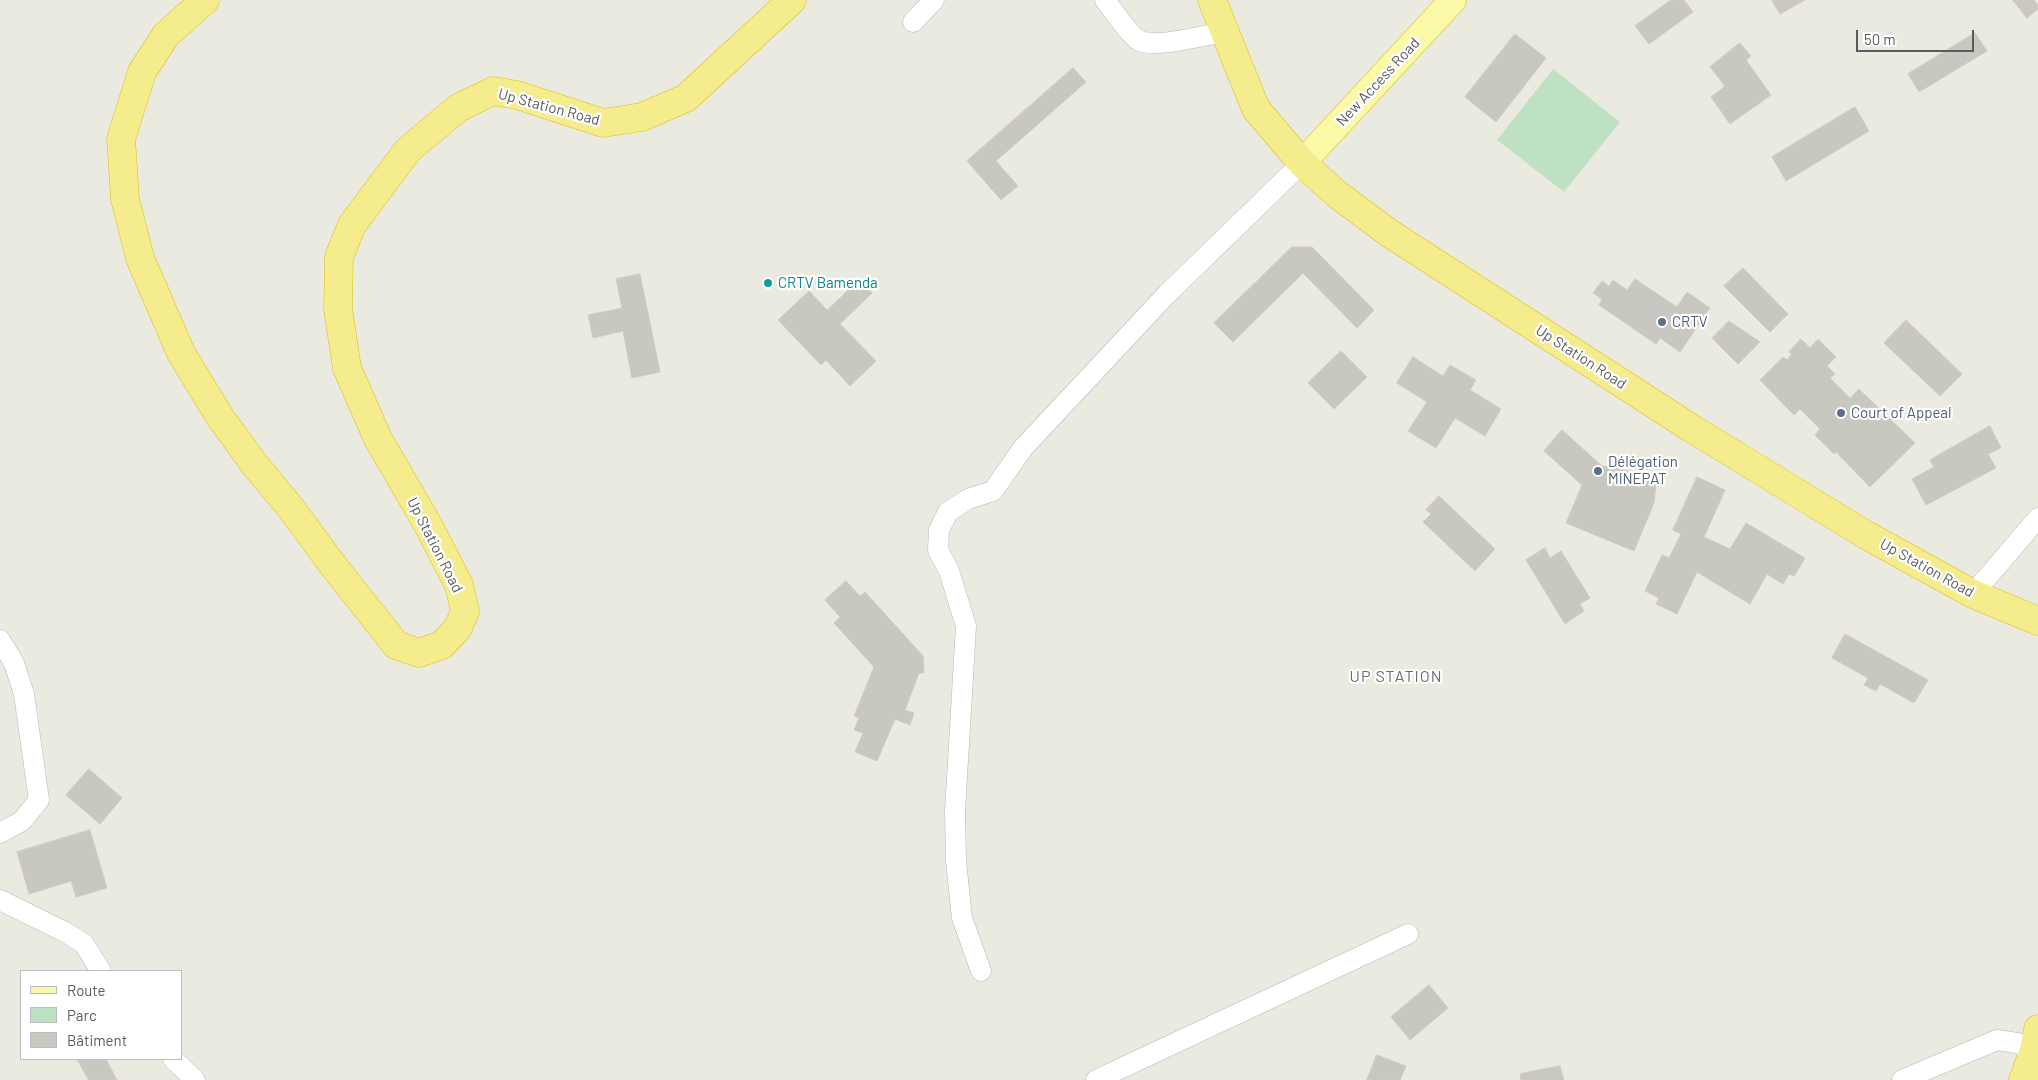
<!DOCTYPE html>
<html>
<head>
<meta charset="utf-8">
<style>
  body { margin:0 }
  #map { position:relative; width:2038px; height:1080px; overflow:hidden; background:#ebeae0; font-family:Barlow,sans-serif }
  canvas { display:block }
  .legend { position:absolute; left:20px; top:970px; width:162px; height:90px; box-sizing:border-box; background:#fff; border:1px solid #bdbdbf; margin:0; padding:6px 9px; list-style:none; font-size:15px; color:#595b60 }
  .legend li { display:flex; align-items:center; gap:10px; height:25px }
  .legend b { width:25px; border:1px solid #bdbdbf }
  .scale { position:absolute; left:1856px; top:30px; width:118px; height:22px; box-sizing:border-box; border:2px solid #595b60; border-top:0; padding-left:6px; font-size:15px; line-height:18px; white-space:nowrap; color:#595b60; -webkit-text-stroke:4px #fff; paint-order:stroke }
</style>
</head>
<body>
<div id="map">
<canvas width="2038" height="1080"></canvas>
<ul class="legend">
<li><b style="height:6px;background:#f9f9a7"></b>Route</li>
<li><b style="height:14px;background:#bee1c4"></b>Parc</li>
<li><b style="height:14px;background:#c8c7c0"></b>Bâtiment</li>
</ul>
<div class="scale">50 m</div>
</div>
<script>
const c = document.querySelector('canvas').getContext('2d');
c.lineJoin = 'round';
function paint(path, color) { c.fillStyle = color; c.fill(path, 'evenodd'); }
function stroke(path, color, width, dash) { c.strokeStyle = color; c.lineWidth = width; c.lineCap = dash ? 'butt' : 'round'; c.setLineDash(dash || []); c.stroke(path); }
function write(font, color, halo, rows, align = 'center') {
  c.font = font + ' Barlow,sans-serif'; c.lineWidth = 4.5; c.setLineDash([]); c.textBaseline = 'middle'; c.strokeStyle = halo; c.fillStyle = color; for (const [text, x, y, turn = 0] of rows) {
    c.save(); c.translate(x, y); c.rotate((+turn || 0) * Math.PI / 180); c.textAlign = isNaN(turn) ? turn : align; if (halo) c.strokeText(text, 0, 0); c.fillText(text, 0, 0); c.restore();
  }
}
const green = new Path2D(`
  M1553,69L1620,122L1564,192L1497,140Z`);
const building = new Path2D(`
  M1671,0H1684L1693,12L1649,44L1635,26Z
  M1772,0H1805L1780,14Z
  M2013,0H2034L2038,5V9L2027,18Z
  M1975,33L1987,51L1919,92L1908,74Z
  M1515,34L1546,58L1496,122L1465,97Z
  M1740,43L1751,56L1746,60L1771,95L1730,124L1711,97L1725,86L1710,67Z
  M1073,68L1086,82L996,161L1018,186L1001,200L967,161Z
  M1855,107L1869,131L1786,181L1772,157Z
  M1292,247H1312L1374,310L1357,328L1303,273L1233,342L1214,323Z
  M1743,268L1788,314L1770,332L1724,286Z
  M640,274L660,372L632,378L623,331L593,338L588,315L622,308L616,279Z
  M1635,279L1677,307L1687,292L1710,308L1680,352L1660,338L1656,344L1599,305L1602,299L1593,293L1602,281L1609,286L1613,280L1627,290Z
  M859,280L872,293L840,324L876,361L850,386L826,360L821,365L778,320L809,291L827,310Z
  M1906,320L1962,374L1940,396L1884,343Z
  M1729,321L1760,342L1738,364L1712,338Z
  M1801,339L1810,348L1818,339L1836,357L1827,366L1835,374L1830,378L1850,398L1859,389L1915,443L1870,487L1836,452L1834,454L1815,435L1820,429L1800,409L1794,415L1760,380L1783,357L1787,360L1792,354L1789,352Z
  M1341,351L1367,377L1334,409L1308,383Z
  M1413,357L1443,376L1450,365L1476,380L1470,390L1501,409L1485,436L1455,418L1436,448L1408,431L1427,402L1397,383Z
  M1990,426L2001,448L1988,454L1996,468L1926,505L1912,479L1934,467L1930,460Z
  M1562,430L1602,466L1657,476L1654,503L1634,551L1566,523L1582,485L1544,451Z
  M1697,477L1725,490L1704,537L1730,549L1746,523L1805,558L1794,576L1789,574L1783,584L1767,574L1750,604L1697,572L1677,614L1656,604L1659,598L1645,591L1662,555L1669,558L1681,534L1673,530Z
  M1439,496L1495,549L1475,571L1423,522L1431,514L1426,510Z
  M1545,548L1550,558L1561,551L1590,598L1580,604L1584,611L1565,624L1526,560Z
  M846,581L860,596L865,592L923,656L924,673H919L905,710L914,713L910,725L895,719L877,761L855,752L863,733L854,730L859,718L854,716L874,667L834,623L840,617L825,600Z
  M1845,634L1928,680L1914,703L1880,684L1876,691L1864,685L1868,678L1832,658Z
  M89,769L122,798L100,824L66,795Z
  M90,830L107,888L76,897L71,881L29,894L17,852Z
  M1429,985L1448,1008L1410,1040L1391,1017Z
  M1377,1055L1406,1066L1400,1080H1367Z
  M77,1059H106L117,1080H89Z
  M1560,1066L1564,1080H1521L1520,1074Z`);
const minor = new Path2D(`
  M1105,0C1112,9 1131,37 1140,41C1159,48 1204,35 1225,32
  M913,22L934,0
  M1973,594L2038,518
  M0,640L14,663L24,694L39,800L22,821L0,833
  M0,900L67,933L84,944L101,971
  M981,971L962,918L956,861L955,811L966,626L949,571L938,550L939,530L948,512L968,499L993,491L1023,448L1167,294L1302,163
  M173,1059L195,1080
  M1096,1080L1408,934
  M1902,1080L1997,1040L2017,1043L2038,1052`);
const major = new Path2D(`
  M1302,163L1453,0`);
const highway = new Path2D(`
  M205,0L166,35L142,72L121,139L125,199L140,258L181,353L220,417L255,465L290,507L332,564L396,645L419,653L442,645L458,628L465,611L459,585L428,525L378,439L347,368L338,309L339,257L352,225L408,150L458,108L493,91L517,95L603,123L642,117L686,98L792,0
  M1212,0L1256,109L1302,163L1338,195L1389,233L1691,428L1866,535L1973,594L2038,621
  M2023,1080L2034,1050L2038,1029`);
const markers = [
  [768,283,5,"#0f9aa8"],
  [1662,322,5,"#5c6f8a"],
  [1841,413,5,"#5c6f8a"],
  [1598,471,5,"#5c6f8a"]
];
const streetNames = [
  ["New Access Road",1378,82,-47],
  ["Up Station Road",549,107,15],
  ["Up Station Road",1581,357,33],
  ["Up Station Road",435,545,63],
  ["Up Station Road",1927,568,29]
];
const cultureNames = [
  ["CRTV Bamenda",778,283]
];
const serviceNames = [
  ["CRTV",1672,322],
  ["Court of Appeal",1851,413],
  ["Délégation",1608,462],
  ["MINEPAT",1608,479]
];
const neighbourhoodNames = [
  ["UP STATION",1396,677]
];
paint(green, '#bee1c4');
paint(building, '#c8c7c0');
stroke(building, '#cfcdbf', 1);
stroke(minor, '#b6b7bc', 21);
stroke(major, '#e7d85d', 28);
stroke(highway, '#dcbf0f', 29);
stroke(minor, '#fff', 20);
stroke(major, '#f9f9a7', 26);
stroke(highway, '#f5ec8d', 28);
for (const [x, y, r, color] of markers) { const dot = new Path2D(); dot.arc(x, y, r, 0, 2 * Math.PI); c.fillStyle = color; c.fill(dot); stroke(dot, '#fff', 2); }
write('15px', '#595b60', '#fff', streetNames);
write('15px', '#0d838f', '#fff', cultureNames, 'left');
write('15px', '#4e5e75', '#fff', serviceNames, 'left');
c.letterSpacing = '1px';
write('16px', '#6a6d72', '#fff', neighbourhoodNames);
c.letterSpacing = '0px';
</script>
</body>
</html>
